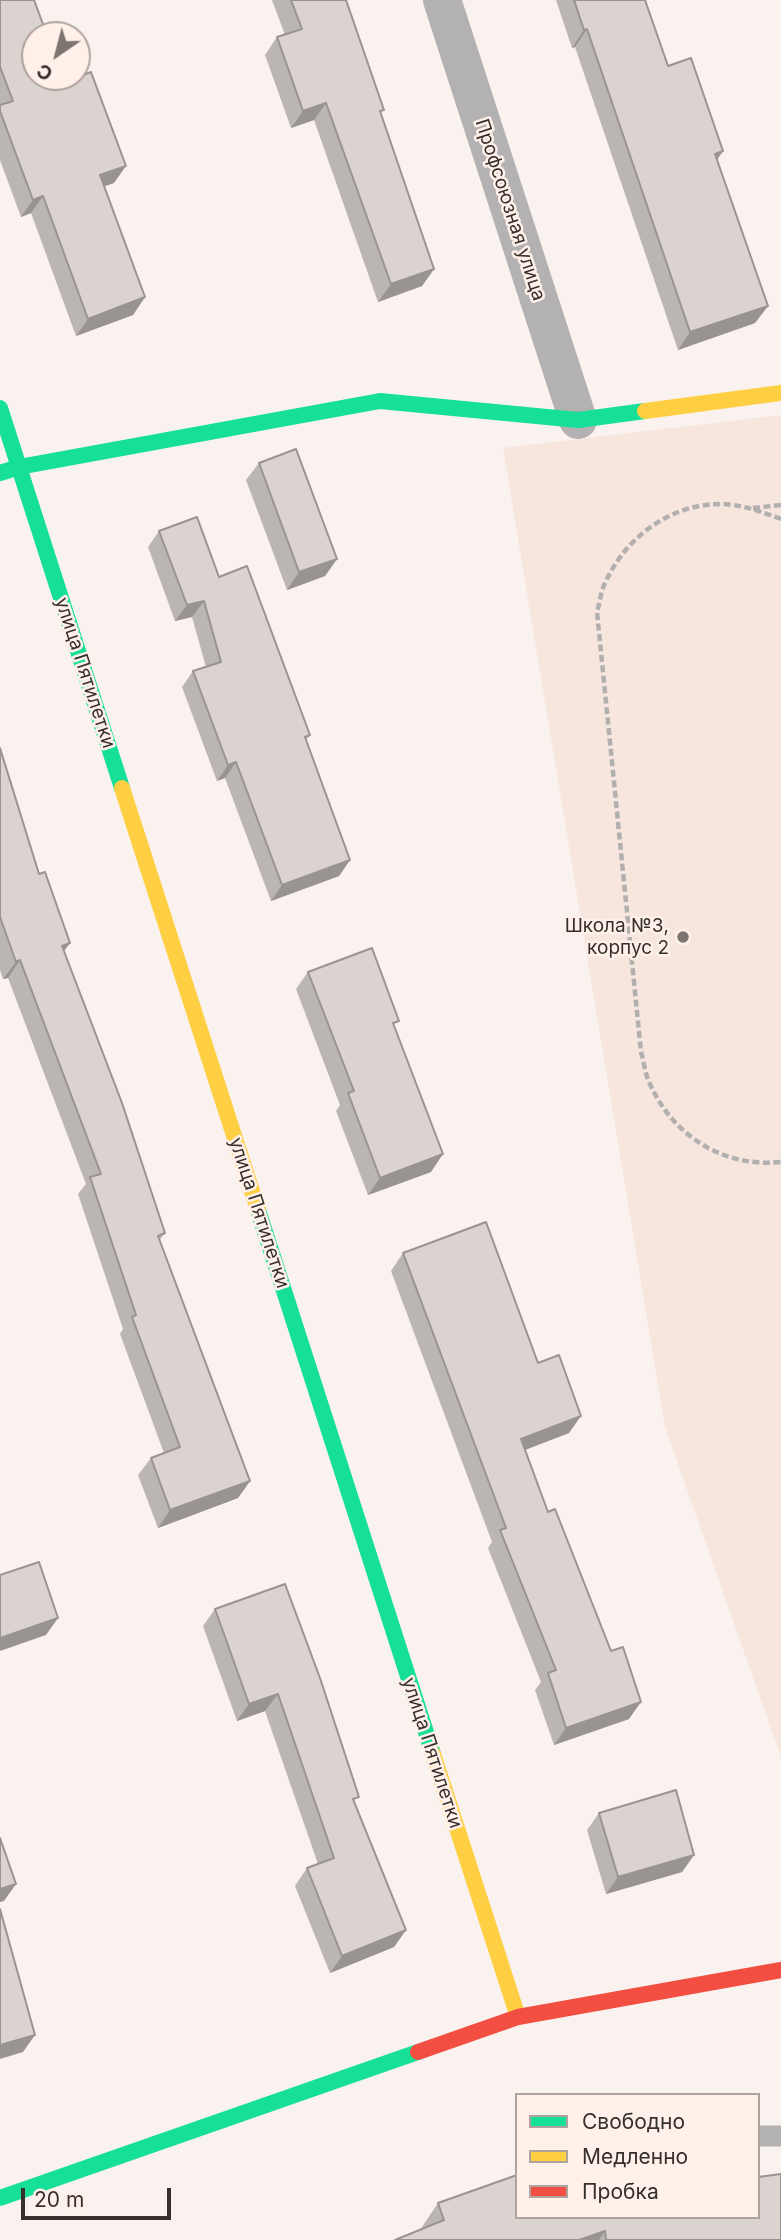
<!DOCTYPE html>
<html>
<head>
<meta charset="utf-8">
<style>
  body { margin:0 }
  #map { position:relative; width:781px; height:2240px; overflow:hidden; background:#faf2ee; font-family:Inter,sans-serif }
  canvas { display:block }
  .legend { position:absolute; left:515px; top:2093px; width:245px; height:126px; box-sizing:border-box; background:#fff1e9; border:2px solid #afa49d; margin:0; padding:9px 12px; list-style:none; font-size:21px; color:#36302c }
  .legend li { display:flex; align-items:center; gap:14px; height:35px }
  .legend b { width:35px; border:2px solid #afa49d }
  .north { position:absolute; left:21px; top:21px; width:70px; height:70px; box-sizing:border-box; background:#fff1e9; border:2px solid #afa49d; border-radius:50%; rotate:215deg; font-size:19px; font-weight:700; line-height:28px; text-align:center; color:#36302c }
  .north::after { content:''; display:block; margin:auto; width:24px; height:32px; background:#7b7470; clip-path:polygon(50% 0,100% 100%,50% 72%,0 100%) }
  .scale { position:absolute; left:21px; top:2188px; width:150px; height:32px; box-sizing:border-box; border:4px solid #36302c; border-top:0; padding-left:9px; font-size:21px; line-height:24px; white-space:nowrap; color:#36302c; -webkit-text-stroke:5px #fff1e9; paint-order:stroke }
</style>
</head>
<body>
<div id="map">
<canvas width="781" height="2240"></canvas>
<ul class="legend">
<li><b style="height:9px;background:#16e098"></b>Свободно</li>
<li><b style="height:9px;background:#ffcf43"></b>Медленно</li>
<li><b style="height:9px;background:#f24e42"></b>Пробка</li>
</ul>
<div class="north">С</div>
<div class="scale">20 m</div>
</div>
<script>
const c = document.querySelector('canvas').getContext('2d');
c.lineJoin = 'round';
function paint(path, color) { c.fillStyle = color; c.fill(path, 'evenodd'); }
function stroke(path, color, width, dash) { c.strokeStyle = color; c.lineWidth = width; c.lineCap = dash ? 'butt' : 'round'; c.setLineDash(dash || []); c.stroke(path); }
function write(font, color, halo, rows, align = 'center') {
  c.font = font + ' Inter,sans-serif'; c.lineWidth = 5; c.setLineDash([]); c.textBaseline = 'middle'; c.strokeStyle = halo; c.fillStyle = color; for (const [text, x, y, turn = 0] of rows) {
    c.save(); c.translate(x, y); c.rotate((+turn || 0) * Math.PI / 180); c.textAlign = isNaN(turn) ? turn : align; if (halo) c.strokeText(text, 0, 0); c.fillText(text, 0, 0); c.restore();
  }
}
const built = new Path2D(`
  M781,415V1757L665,1427L503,448Z`);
const path = new Path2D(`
  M753,508L781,505
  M781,519C762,512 743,505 723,504C672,503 627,536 606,581C601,590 600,602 597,612L641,1052C644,1062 645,1074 650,1084C673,1136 724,1168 781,1162`);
const lane = new Path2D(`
  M758,2136H781`);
const street = new Path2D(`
  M442,0L578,420`);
const fast = new Path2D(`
  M0,408L122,788
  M0,473L19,467L380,401L578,420L645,411
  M258,1210L433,1754
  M0,2198L418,2052`);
const slow = new Path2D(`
  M645,411L781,393
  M122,788L258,1210
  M433,1754L518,2017`);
const jam = new Path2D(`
  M418,2052L518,2017L781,1970`);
const wall = new Path2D(`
  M0,0L35,35L114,183L104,186L145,297L133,315L76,336L31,213L21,217L0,160Z
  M272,0H346L381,115L434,269L422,286L378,302L314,120L291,128L265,55L277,37L285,35Z
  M556,0H645L668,66L723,151L717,160L768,306L755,323L678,350L575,47L572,48Z
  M259,463L337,559L325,576L287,590L246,480Z
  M159,531L219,577L310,735L306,740L350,860L339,876L271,901L225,778L217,781L182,687L193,671L206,667L192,617L175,621L148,547Z
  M0,748L39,874L70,943L64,951L165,1233L159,1241L250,1481L238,1498L158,1528L138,1475L151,1458L164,1453L120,1334L123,1329L78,1194L86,1184L8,978L3,979L0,970Z
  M308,972L395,1027L431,1172L368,1195L336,1111L340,1105L296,989Z
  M403,1253L538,1363L569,1433L525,1450L548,1512L629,1719L554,1745L535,1690L541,1682L488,1548L492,1542L391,1271Z
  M285,1584L355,1803L406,1930L394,1947L330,1973L295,1886L307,1868L318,1864L265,1711L237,1721L203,1626L215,1609Z
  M599,1813L694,1855L682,1872L606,1894L587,1830Z
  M438,2203L517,2217L781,2240H395L420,2230Z`);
const shadedWall = new Path2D(`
  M587,29L575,47L572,48L584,30Z
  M326,103L314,120L291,128L303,111Z
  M723,151L711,168L715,154Z
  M126,166L114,183L88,192L100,175Z
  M43,196L31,213L21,217L33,200Z
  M434,269L422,286L378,302L391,284Z
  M145,297L133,315L76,336L88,319Z
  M768,306L755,323L678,350L690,332Z
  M337,559L325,576L287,590L299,572Z
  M204,601L192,617L175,621L187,605Z
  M236,762L225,778L217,781L228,765Z
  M350,860L339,876L271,901L282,885Z
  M70,943L57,960L62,946Z
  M20,960L8,978L3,979L16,962Z
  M443,1154L431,1172L368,1195L380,1178Z
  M581,1416L569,1433L509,1456L521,1439Z
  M250,1481L238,1498L158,1528L170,1510Z
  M58,1618L46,1635L0,1651V1638Z
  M278,1694L265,1711L237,1721L249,1704Z
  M641,1702L629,1719L554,1745L566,1728Z
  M694,1855L682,1872L606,1894L618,1877Z
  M16,1884L4,1901L0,1902V1889Z
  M406,1930L394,1947L330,1973L342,1956Z
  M35,2035L23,2052L0,2059V2045Z
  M605,2231L599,2240H579Z`);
const building = new Path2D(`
  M0,0H34L47,35H35V77H63L65,82L91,72L126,166L100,175L145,297L88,319L43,196L33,200L0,111V105L13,101L0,67Z
  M291,0H346L384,110L380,111L434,269L391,284L326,103L303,111L277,37L302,29Z
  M574,0H645L668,66L691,58L723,151L715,154L768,306L690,332L587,29L584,30Z
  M296,449L337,559L299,572L259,463Z
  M197,517L219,577L247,566L310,735L305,737L350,860L282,885L236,762L228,765L193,671L221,662L204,601L187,605L159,531Z
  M0,748L39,874L45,872L70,943L62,946L122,1103L165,1233L158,1236L250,1481L170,1510L151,1458L180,1447L132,1317L136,1315L90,1177L101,1174L20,960L16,962L0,917Z
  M372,948L399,1021L393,1023L443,1154L380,1178L348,1093L354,1091L308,972Z
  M486,1222L538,1363L559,1355L581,1416L521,1439L548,1512L555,1509L611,1651L623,1647L641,1702L566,1728L548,1673L556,1670L500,1530L506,1528L403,1253Z
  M39,1562L58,1618L0,1638V1575Z
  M285,1584L320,1678L359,1797L353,1799L406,1930L342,1956L307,1868L334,1858L278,1694L249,1704L215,1609Z
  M676,1790L694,1855L618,1877L599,1813Z
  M0,1838L16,1884L0,1889Z
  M0,1909L35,2035L0,2045Z
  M781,2174V2240H606L605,2231L579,2240H395L444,2220L438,2203L517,2175V2217H758V2177Z`);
const markers = [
  [683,937,7,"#7b7470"]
];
const streetNames = [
  ["Профсоюзная улица",510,210,72],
  ["улица Пятилетки",85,673,72],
  ["улица Пятилетки",259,1213,72],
  ["улица Пятилетки",432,1753,72]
];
const poiNames = [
  ["Школа №3,",669,926],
  ["корпус 2",669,948]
];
paint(built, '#f7e6dd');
stroke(path, '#b2b0af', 4.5, [7, 3.5]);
stroke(lane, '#b3b1b2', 21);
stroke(street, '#b3b1b2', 38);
stroke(fast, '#16e098', 16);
stroke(slow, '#ffcf43', 16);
stroke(jam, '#f24e42', 16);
paint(wall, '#bbb5b3');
paint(shadedWall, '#999492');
paint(building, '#dad3d0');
stroke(building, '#999492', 2);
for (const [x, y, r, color] of markers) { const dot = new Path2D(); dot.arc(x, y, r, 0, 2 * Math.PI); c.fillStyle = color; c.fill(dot); stroke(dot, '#fff1e9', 2.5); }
write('19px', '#36302c', '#fff1e9', streetNames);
write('19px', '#36302c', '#fff1e9', poiNames, 'right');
</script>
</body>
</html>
